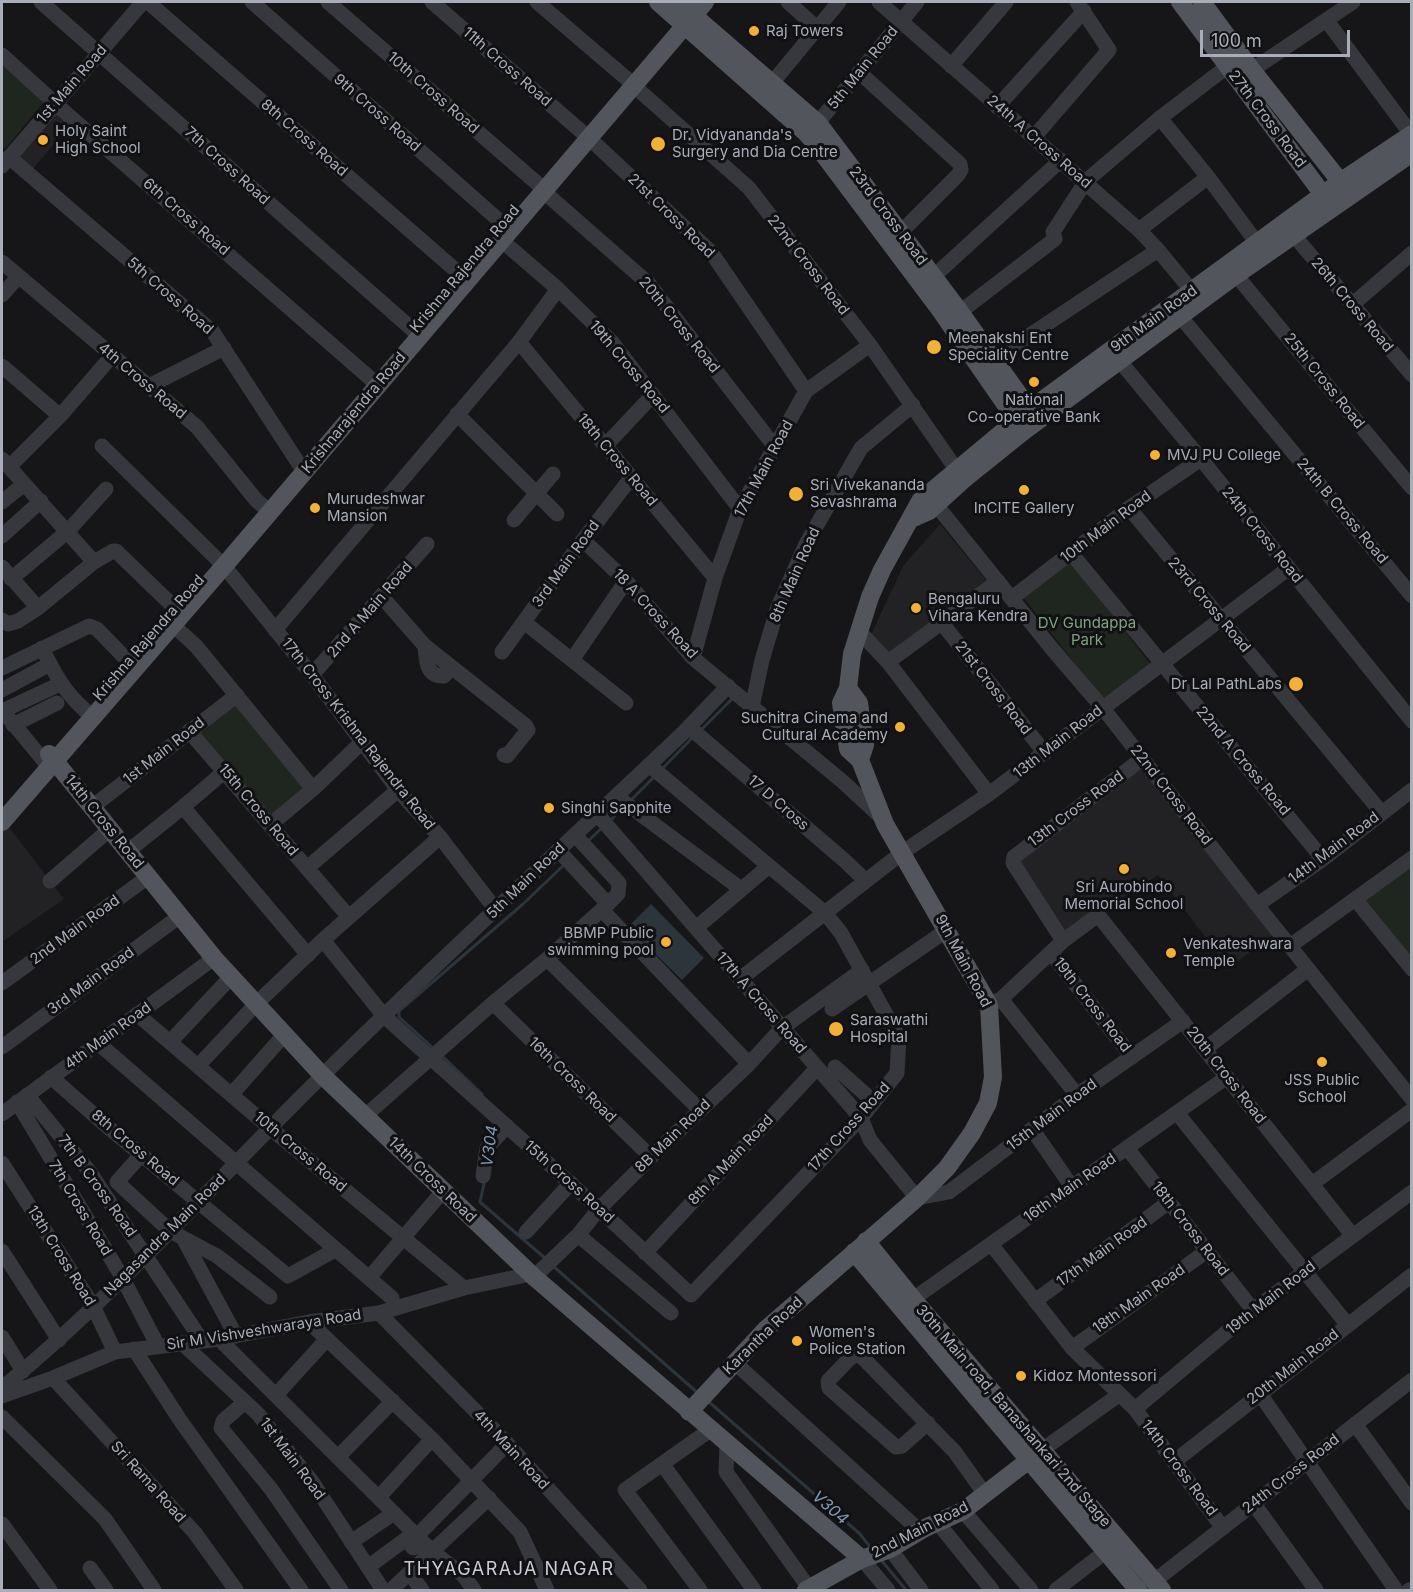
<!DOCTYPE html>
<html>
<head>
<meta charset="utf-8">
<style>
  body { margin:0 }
  #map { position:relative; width:1413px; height:1592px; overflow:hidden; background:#161618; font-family:Inter,sans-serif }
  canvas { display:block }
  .frame { position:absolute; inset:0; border:3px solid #a8adb8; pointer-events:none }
  .scale { position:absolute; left:1200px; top:30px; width:150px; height:27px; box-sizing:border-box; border:3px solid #a8adb8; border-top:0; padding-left:8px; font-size:18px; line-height:21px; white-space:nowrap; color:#a8adb8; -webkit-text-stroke:4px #111113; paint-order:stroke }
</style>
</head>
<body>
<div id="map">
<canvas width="1413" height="1592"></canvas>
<div class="frame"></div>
<div class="scale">100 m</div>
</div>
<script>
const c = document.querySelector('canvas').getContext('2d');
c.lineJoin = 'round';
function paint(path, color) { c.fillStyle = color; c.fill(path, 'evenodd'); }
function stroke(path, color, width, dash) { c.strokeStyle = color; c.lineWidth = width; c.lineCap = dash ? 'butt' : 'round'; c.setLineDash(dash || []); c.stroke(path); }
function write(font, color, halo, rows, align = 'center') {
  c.font = font + ' Inter,sans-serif'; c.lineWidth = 6; c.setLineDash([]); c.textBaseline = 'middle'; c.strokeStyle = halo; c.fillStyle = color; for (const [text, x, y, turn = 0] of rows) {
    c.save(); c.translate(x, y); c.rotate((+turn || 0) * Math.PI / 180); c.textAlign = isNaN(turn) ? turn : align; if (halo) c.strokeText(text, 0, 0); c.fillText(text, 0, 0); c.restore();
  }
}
const built = new Path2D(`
  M55,109L72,123L31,171L14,157Z
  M940,524L986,580L887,654L870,637L903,566Z
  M1143,758L1279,930L1229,968L1158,875L1098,915L1063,941L1014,857Z
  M6,823L64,899L2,942V830Z`);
const green = new Path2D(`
  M2,65L44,102L5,149L2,146Z
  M1070,561L1152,666L1105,702L1023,597Z
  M237,695L313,789L270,825L191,729Z
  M1411,865V966L1362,903Z`);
const water = new Path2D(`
  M651,904L704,958L682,980L628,927Z`);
const stream = new Path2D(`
  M700,731L733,698
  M662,769L693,737
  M630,801L655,776
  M609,822L623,807
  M587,842L602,828
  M434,1049L399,1017V1011L523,904L565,864
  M441,1055L482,1094
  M485,1179L480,1202L546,1259
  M553,1266L699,1394
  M709,1402L860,1534L871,1548
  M881,1560L906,1590`);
const minor = new Path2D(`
  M41,2L413,330
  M148,2L460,274
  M252,2L503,224
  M328,2L538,184
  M432,2L582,132
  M537,2L627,79
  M788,2L817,28
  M879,2L1139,230L1158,250L1192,291
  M1327,21L1411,134
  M2,55L67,114L371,379
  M951,66L1006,2
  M1252,70L1353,2
  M859,72L960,164L961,170L958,175L893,240
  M772,83L839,2
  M633,85L749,188L870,345L956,469
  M997,107L1084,11
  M1160,118L1208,177L1257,243
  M812,130L917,2
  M1034,137L1109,50L1077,2
  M589,138L711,252L806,391
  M9,157L213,332L299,464
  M2,166L143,2
  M543,191L649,284L775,447
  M1286,226L1412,375
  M1139,230L1208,177
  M501,240L558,289L612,342L740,509
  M2,262L197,427L256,500L270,512
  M1236,275L1412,488
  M933,277L1061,160
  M2,295L18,277
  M1353,304L1412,253
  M960,312L1055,239L1053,232L1086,181L1160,118L1228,66
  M1180,316L1412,596
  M519,342L715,578
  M1113,353L1201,459L1412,721
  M994,359L1158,250
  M2,366L60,416
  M149,386L224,348
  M457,414L557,514
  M102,446L224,566L312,675L398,790L440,837L496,910
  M605,446L653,395
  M2,459L94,562L113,551H116L175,608
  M9,467L60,416L112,356
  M929,496L1053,650L1102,707L1257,905L1412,1099
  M2,502L24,484
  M1129,508L1381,812
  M514,520L553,474
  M2,536L41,501
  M583,540L626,581L693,658L842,781L881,817
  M1071,553L1323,859
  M2,567L38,608L18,621L8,624L2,620
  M11,579L68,531L106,489
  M382,597L425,646L526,726L528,730L507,756L504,755
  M1012,598L1129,508L1201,459
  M38,608L94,562
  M524,622L626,703
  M941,622L1045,753
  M173,625L196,646L313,789
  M275,630L519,342L558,289
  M858,630L888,662L989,794
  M425,646C426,660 426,677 444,676L451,668
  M42,648C55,674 64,692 86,711
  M502,652L583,540L631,478
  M693,658L715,578L740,509L806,391L870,345
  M572,660L626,581
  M888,662L998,581
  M2,668L89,626L97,629L129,662
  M312,675L427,544
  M2,690L50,664
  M752,707L762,660L778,607L806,544L861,448L913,405
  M2,710L49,767
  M2,711L60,684
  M13,725L57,703
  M689,727L844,860L866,881
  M189,731L349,917
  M616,796L741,889
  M92,807L237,695
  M183,807L308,955
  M597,814L861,1118L870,1140L917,1198L949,1192L1077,1095L1183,1021
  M270,825L313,789L362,742
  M575,835L619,883L618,894L608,904
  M127,852L183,807L225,771
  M307,868L398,790
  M50,881L109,830
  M1355,899L1412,969
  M1257,905L1323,859L1412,790
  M602,910L749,1064
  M696,928L769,866
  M323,940L384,1016L599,1209L691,1295L861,1118L897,1073L899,1038L841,933L825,913L649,765
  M1063,941L1013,863L1014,857L1143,758
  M1290,946L1412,858
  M1051,953L1132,1057
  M547,959L700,1110
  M740,979L903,852L989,794L1289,568
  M2,983L148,877
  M1001,999L1077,1095
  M493,1003L651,1157
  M989,1005L1001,999L1063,941L1098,915L1353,1236
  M832,1009L947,930
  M137,1014L270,1128L464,1288
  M170,1042L231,977
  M98,1043L392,1298
  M2,1047L180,916
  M1205,1049L1308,969
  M198,1066L256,1004L323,940L440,837
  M835,1067L874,1102
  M51,1077L109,1128L288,1276L335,1250
  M27,1095L89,1171L202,1341
  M231,1095L284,1035
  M17,1102L122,1277L158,1346
  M1177,1113L1347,1324
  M2,1114L214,958
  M365,1116L493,1003L547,959L608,904L558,850
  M1032,1129L1072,1187
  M1127,1148L1253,1310
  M141,1155L117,1182L170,1231L217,1256L270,1297
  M2,1163L93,1306L115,1352
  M483,1176L487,1148L507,1126
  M1312,1184L1412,1110
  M526,1232L571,1183
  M578,1235L671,1313
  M183,1238L236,1336
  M991,1244L1072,1348L1135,1409L1223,1528
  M2,1251L59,1340
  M645,1253L817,1068
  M534,1277L578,1235L599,1209L651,1157L749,1064L782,1028L862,970
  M369,1278L443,1191
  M913,1299L1227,1077
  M1035,1301L1169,1202
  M379,1313L505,1441L640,1590
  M309,1322L432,1439L520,1532L547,1590
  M2,1337L23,1371
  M219,1339L433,1552L463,1575L474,1590
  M182,1343L258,1414L313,1483L383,1590
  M1072,1348L1207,1251
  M134,1349L180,1420L301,1590
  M734,1362L920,1531
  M53,1378L195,1533L236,1590
  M2,1388C117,1294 215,1181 321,1077C439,960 562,848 683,733L728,686
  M1260,1394L1396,1590
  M276,1395L327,1339
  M2,1396L53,1378L115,1352L219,1339L309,1322L379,1313L464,1288L531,1274
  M245,1402L223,1421L221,1428L271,1489L341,1590
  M1135,1409L1253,1310L1412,1192
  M2,1417L105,1519L154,1590
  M928,1423L902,1446L896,1447L829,1388L828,1381L850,1358L856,1355L862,1357L955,1452L984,1493
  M1355,1424L1412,1503
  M727,1445L726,1472L809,1588
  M1035,1455L1120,1394
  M338,1457L393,1401
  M1175,1461L1412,1275
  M663,1465L754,1590
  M379,1497L432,1439
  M1254,1504L1316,1590
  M963,1511L1031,1590
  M938,1523L992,1590
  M2,1524L50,1590
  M417,1536L507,1444
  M351,1542L394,1513
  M890,1549L921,1590
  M862,1559L888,1590
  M368,1567L406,1539L413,1548L423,1542
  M90,1568L106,1590
  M410,1574L422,1590
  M391,1590L489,1498
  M700,1590L625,1490L710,1430
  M1056,1590L1105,1552
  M1143,1590L1412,1380
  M1409,1590L1412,1589`);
const major = new Path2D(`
  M658,2L805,132L815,143L938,307L1023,430
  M678,2L818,123L960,312L1037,420
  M1180,2L1330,204
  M1202,2L1252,70L1347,190
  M911,519L929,511L963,480L1024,431L1236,275L1412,153
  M848,688L859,703L865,745L860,760
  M49,754L214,958L322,1075L534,1277L862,1559
  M2,822L224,566L705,2
  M866,1241L913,1299L1162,1590
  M854,1252L1138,1590
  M689,1412L765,1330L917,1198L947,1168L972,1133L988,1103L993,1077L989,1005L885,824L860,760L848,749L841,703L848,688L852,654L870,597L882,570L920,501L1029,410L1340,182L1412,134
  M806,1590L862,1559L890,1549L925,1528L963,1511L1029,1460`);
const markers = [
  [754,31,6,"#f2b134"],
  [43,140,6,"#f2b134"],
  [658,144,8,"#f2b134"],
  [934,347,8,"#f2b134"],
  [1034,382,6,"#f2b134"],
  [1155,455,6,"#f2b134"],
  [1024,490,6,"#f2b134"],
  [796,494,8,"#f2b134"],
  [315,508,6,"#f2b134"],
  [916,608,6,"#f2b134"],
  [1296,684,8,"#f2b134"],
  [900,727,6,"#f2b134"],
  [549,808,6,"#f2b134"],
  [1124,869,6,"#f2b134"],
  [666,942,6,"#f2b134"],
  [1171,953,6,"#f2b134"],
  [836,1029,8,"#f2b134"],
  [1322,1062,6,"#f2b134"],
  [797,1341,6,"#f2b134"],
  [1021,1376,6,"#f2b134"]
];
const poiNames = [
  ["Raj Towers",766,31],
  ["Holy Saint",55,131],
  ["High School",55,148],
  ["Dr. Vidyananda's",672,135],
  ["Surgery and Dia Centre",672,152],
  ["Meenakshi Ent",948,338],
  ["Speciality Centre",948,355],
  ["National",1034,400,"center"],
  ["Co-operative Bank",1034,417,"center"],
  ["MVJ PU College",1167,455],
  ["Sri Vivekananda",810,485],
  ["Sevashrama",810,502],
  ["Murudeshwar",327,499],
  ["Mansion",327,516],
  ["InCITE Gallery",1024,508,"center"],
  ["Bengaluru",928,599],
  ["Vihara Kendra",928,616],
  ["Dr Lal PathLabs",1282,684,"right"],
  ["Suchitra Cinema and",888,718,"right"],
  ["Cultural Academy",888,735,"right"],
  ["Singhi Sapphite",561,808],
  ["Sri Aurobindo",1124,887,"center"],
  ["Memorial School",1124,904,"center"],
  ["BBMP Public",654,933,"right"],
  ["swimming pool",654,950,"right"],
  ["Venkateshwara",1183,944],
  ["Temple",1183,961],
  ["Saraswathi",850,1020],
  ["Hospital",850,1037],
  ["JSS Public",1322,1080,"center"],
  ["School",1322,1097,"center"],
  ["Women's",809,1332],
  ["Police Station",809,1349],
  ["Kidoz Montessori",1033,1376]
];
const streetNames = [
  ["11th Cross Road",507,67,41],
  ["5th Main Road",863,68,-51],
  ["1st Main Road",72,84,-49],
  ["10th Cross Road",433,93,41],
  ["9th Cross Road",377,113,41],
  ["27th Cross Road",1267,119,53],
  ["8th Cross Road",304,138,41],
  ["24th A Cross Road",1039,142,41],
  ["7th Cross Road",227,166,42],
  ["21st Cross Road",671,216,44],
  ["23rd Cross Road",888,216,53],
  ["6th Cross Road",186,217,41],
  ["22nd Cross Road",808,265,52],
  ["Krishna Rajendra Road",465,269,-50],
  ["5th Cross Road",170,296,41],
  ["26th Cross Road",1352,305,50],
  ["9th Main Road",1154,319,-36],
  ["20th Cross Road",679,325,51],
  ["19th Cross Road",629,367,50],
  ["4th Cross Road",142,381,40],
  ["25th Cross Road",1324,381,51],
  ["Krishnarajendra Road",354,413,-50],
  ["18th Cross Road",617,460,50],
  ["17th Main Road",764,469,-62],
  ["24th B Cross Road",1342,511,50],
  ["10th Main Road",1106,527,-37],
  ["24th Cross Road",1262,535,51],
  ["3rd Main Road",566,564,-54],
  ["8th Main Road",795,575,-66],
  ["23rd Cross Road",1209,605,50],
  ["2nd A Main Road",370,610,-49],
  ["18 A Cross Road",655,614,47],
  ["Krishna Rajendra Road",149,638,-49],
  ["21st Cross Road",993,688,52],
  ["17th Cross Krishna Rajendra Road",358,734,52],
  ["13th Main Road",1058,742,-38],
  ["1st Main Road",164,751,-38],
  ["22nd A Cross Road",1243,761,50],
  ["22nd Cross Road",1171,795,52],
  ["17 D Cross",778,803,41],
  ["13th Cross Road",1076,809,-37],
  ["15th Cross Road",258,810,50],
  ["14th Cross Road",104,822,51],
  ["14th Main Road",1334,848,-37],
  ["5th Main Road",526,881,-44],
  ["2nd Main Road",75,930,-36],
  ["9th Main Road",963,961,62],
  ["3rd Main Road",91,981,-36],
  ["17th A Cross Road",761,1003,49],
  ["19th Cross Road",1092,1005,52],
  ["4th Main Road",108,1036,-36],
  ["20th Cross Road",1226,1075,52],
  ["16th Cross Road",572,1080,44],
  ["15th Main Road",1052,1115,-37],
  ["17th Cross Road",849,1127,-48],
  ["8B Main Road",673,1136,-44],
  ["8th Cross Road",135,1148,40],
  ["10th Cross Road",300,1152,40],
  ["8th A Main Road",731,1160,-47],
  ["14th Cross Road",432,1180,44],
  ["15th Cross Road",569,1182,42],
  ["7th B Cross Road",97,1186,54],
  ["16th Main Road",1070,1188,-35],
  ["7th Cross Road",80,1208,59],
  ["18th Cross Road",1190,1229,52],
  ["Nagasandra Main Road",165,1235,-45],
  ["17th Main Road",1102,1252,-36],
  ["13th Cross Road",61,1256,58],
  ["19th Main Road",1271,1298,-38],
  ["18th Main Road",1139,1299,-35],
  ["Sir M Vishveshwaraya Road",264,1330,-9],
  ["Karantha Road",763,1336,-44],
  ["20th Main Road",1293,1367,-38],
  ["30th Main road, Banashankari 2nd Stage",1013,1416,49],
  ["4th Main Road",511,1450,47],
  ["1st Main Road",292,1459,53],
  ["14th Cross Road",1179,1468,53],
  ["24th Cross Road",1291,1474,-38],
  ["Sri Rama Road",148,1482,48],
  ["2nd Main Road",920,1530,-27]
];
const parkNames = [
  ["DV Gundappa",1087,623],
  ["Park",1087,640]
];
const waterNames = [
  ["V304",490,1146,-82],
  ["V304",830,1508,41]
];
const quarterNames = [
  ["THYAGARAJA NAGAR",509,1570]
];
paint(built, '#222225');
paint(green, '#1e261f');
paint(water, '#2c353c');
stroke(stream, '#2c353c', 3);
stroke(minor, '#37383d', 15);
stroke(major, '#53555c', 18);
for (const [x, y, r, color] of markers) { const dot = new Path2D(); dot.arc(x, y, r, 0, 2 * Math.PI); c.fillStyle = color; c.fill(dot); stroke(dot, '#111113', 2); }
write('15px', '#a8adb8', '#111113', poiNames, 'left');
write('15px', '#a8adb8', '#111113', streetNames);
write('15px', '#7fa381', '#111113', parkNames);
write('italic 16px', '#7f9bb3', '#111113', waterNames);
c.letterSpacing = '1.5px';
write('18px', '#c9ccd4', '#111113', quarterNames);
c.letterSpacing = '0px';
</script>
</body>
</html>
